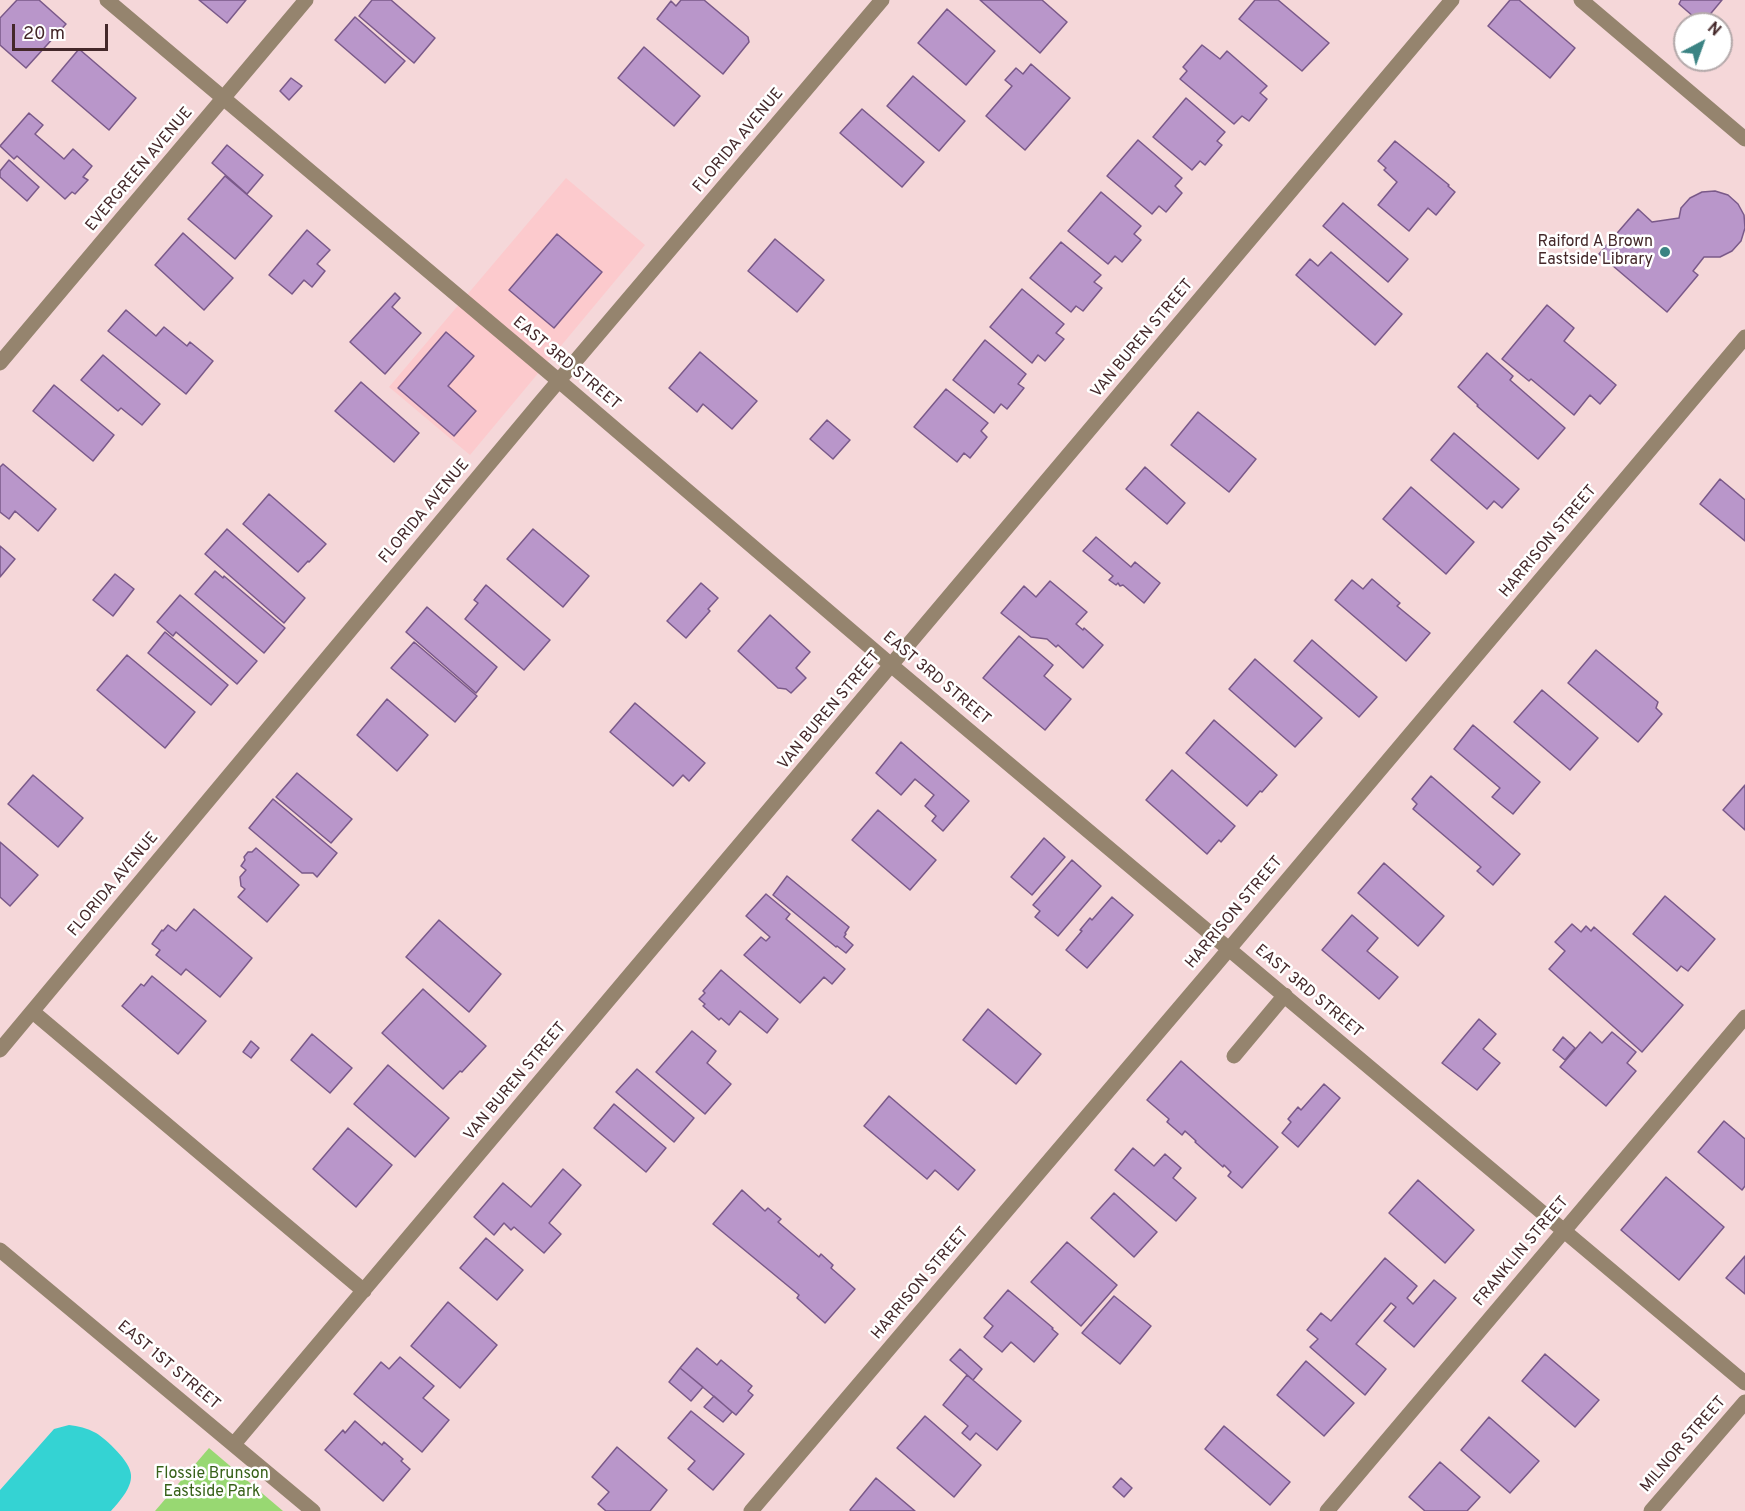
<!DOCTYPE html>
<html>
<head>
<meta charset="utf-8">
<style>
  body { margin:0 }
  #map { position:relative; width:1745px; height:1511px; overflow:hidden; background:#f5d7d9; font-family:Overpass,sans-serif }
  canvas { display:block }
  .north { position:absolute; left:1673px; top:12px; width:60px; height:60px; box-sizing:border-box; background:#fff; border:2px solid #b4a9aa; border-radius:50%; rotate:41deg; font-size:16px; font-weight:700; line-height:24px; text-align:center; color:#44282a }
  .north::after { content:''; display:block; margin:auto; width:21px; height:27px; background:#3b8383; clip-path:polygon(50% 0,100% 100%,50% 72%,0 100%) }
  .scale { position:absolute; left:12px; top:24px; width:96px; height:27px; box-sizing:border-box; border:3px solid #44282a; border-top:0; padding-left:8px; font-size:18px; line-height:21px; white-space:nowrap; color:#44282a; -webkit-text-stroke:4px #fff; paint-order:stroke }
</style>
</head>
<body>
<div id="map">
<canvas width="1745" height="1511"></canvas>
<div class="north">N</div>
<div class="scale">20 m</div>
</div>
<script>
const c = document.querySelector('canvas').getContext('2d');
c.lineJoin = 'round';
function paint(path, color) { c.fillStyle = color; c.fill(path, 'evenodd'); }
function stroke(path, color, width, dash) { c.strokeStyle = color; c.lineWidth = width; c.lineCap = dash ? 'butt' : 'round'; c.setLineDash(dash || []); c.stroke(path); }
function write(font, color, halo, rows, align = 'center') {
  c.font = font + ' Overpass,sans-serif'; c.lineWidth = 5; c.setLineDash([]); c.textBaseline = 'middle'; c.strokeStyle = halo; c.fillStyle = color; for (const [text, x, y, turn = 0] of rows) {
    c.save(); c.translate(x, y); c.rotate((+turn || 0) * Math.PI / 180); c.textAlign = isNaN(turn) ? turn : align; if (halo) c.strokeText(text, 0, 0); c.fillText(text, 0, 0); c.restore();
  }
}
const built = new Path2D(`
  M566,178L645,245L470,455L389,387Z`);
const green = new Path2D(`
  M209,1448L283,1511H155Z`);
const water = new Path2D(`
  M69,1425C78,1426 87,1428 96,1433C106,1439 131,1462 131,1475C132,1488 119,1502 111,1511H0V1490L54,1429Z`);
const building = new Path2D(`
  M17,0H39L66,24L26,68L0,45V18Z
  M199,0H246L227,23Z
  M372,0H391L435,38L414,63L359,16Z
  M681,0H704L748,37L749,42L723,74L657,19L671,1L676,6Z
  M980,0H1042L1067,22L1040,53Z
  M1255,0H1278L1329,43L1302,71L1239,19Z
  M1510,0H1519L1575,48L1550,78L1488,26Z
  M1681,0H1722L1702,24L1679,4Z
  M947,9L995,51L966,85L918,43Z
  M355,17L405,61L385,83L335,40Z
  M1202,45L1220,59L1227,51L1267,86L1260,93L1267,99L1249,121L1242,116L1234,124L1180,79L1187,71L1183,67Z
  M644,47L700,96L674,126L618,78Z
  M79,49L136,98L109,130L52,81Z
  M1031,64L1070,98L1025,150L986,116L1012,86L1005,80L1016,68L1023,74Z
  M913,76L965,121L939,151L887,106Z
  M291,78L302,86L289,100L280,91Z
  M1186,98L1225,132L1217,141L1222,145L1205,165L1200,161L1192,170L1153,137Z
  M862,109L924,162L902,187L840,133Z
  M29,113L43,125L35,134L64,159L73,149L92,166L83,177L88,180L75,194L72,192L65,199L17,156L14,159L0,146Z
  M1138,140L1182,178L1175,186L1182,193L1166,212L1159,206L1152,214L1107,176Z
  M1395,141L1449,185L1448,186L1455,192L1436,215L1428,208L1409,231L1378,205L1397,182L1384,170L1386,168L1378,161Z
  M227,145L263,175L247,194L212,163Z
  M9,160L39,187L27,201L0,177V171Z
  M225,176L272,216L235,259L188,219Z
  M1715,191L1728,195L1738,204L1744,215L1745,228L1741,241L1732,251L1720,257H1704L1693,271L1698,275L1667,312L1599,254L1638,209L1652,222L1679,218L1681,208L1690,198L1702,192Z
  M1101,192L1141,226L1134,234L1141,240L1122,262L1115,256L1108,264L1068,231Z
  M1343,203L1408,259L1388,282L1323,226Z
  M307,230L330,250L317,264L325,271L312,287L304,280L292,294L269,275Z
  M183,233L233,278L204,310L155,265Z
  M557,234L602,272L554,328L509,290Z
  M775,239L824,280L797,312L748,271Z
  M1061,242L1101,275L1094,282L1102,288L1083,311L1076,306L1071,312L1030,278Z
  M1331,252L1402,314L1375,345L1296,275L1310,259L1318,266Z
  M1022,289L1064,324L1056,333L1064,339L1045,361L1038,355L1032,363L990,327Z
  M395,293L400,298L392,307L421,333L385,374L350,342Z
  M1547,305L1574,328L1564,341L1616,385L1600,404L1590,395L1574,415L1531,379L1529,381L1502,359Z
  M126,310L156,336L164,327L187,346L190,342L213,361L186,394L108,331Z
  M446,332L474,356L448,386L476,411L454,436L398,388Z
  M985,340L1026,374L1018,384L1024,388L1007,409L1001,404L994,413L953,380Z
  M700,352L757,401L732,429L703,404L697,412L669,388Z
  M1487,353L1513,376L1510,380L1565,428L1538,459L1477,406L1478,405L1458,387Z
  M103,355L160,404L142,425L121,408L118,411L81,380Z
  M361,382L419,433L394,462L335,411Z
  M54,385L114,435L93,461L33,411Z
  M946,389L988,423L981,431L987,437L970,458L964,453L957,462L914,427Z
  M1198,412L1256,459L1229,492L1171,445Z
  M827,420L850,440L833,459L810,439Z
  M1454,433L1519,489L1502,508L1494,501L1487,509L1431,460Z
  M3,464L56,509L38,531L15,511L9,519L0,512V467Z
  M1145,467L1185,503L1167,524L1126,489Z
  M1720,479L1745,500V541L1700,504Z
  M1411,487L1474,542L1446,574L1383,519Z
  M269,494L326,544L309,562L308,561L298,572L243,524Z
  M227,529L305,598L284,623L205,554Z
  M533,529L589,576L563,607L507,559Z
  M1096,537L1131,567L1135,562L1160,583L1144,603L1123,585L1120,586L1118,583L1116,585L1109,580L1113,576L1083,551Z
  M0,546L15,559L0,577Z
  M215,571L223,578L224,576L285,628L264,653L195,594Z
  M115,574L134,589L113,616L93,600Z
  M1372,579L1400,603L1397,606L1430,633L1406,661L1335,600L1352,580L1363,589Z
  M1050,581L1087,612L1076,624L1083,630L1084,628L1103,645L1083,668L1058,645L1056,647L1047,639L1031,637L1001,613L1024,586L1036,597Z
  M701,583L718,598L708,609L710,611L686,638L667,621Z
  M486,585L550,640L524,670L465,619L478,603L474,600Z
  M180,595L257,661L237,684L176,632L173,636L157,622Z
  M427,607L497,667L476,693L406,632Z
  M770,615L810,652L796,668L806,678L791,693L786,689L778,688L738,651Z
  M165,632L228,685L211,705L148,653Z
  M1019,636L1053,665L1044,676L1071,699L1045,730L983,678Z
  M1312,640L1377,697L1359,717L1294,661Z
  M414,642L477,696L455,722L391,668Z
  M1596,650L1658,702L1656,708L1662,714L1638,742L1568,683Z
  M127,655L195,712L165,748L97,690Z
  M1255,659L1322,718L1295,747L1229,689Z
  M1542,690L1598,738L1570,770L1514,722Z
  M387,699L428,735L397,771L357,735Z
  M635,703L705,763L689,781L683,775L673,786L610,732Z
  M1214,720L1277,775L1262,792L1260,791L1247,806L1186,753Z
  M1473,725L1540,782L1513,814L1492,797L1500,788L1454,749Z
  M901,742L969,801L943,831L932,821L936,816L925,806L934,795L915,779L901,795L876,773Z
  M1172,770L1235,826L1221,842L1219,840L1207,854L1146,800Z
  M297,773L352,819L331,843L276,797Z
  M33,775L83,818L58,847L8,804Z
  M1431,776L1520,854L1493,885L1477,871L1481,867L1413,809L1417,804L1412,799Z
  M1745,785V830L1723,810Z
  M273,799L337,853L317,877L313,873H302L249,828Z
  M878,810L936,860L910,890L852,840Z
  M1044,838L1065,857L1032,895L1011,877Z
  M0,842L38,875L10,906L0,897Z
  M256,848L299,885L267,922L238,897L245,889L241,886L240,877L246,870L241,866L245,860L244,857L248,852H252Z
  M1072,860L1101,886L1058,936L1035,917L1040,911L1033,905Z
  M1384,863L1444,916L1418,946L1358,893Z
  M787,876L849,927L845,933L846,934L844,937L853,945L846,953L837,946L836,947L773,895Z
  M766,894L790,914L786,919L845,969L832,984L824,977L800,1003L744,955L761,937L766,941L770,937L746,916Z
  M1665,896L1715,939L1688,971L1681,966L1677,971L1633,934Z
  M1112,897L1133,915L1087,968L1066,950L1082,931L1080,930L1090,918L1092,920Z
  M194,909L252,958L220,997L186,969L181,975L156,955L160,950L152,944L162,930L163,931L168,925L176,931Z
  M1352,915L1378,938L1367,951L1398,977L1379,999L1322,950Z
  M439,920L501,974L469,1012L406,957Z
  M1572,924L1581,932L1586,926L1591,931L1594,927L1683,1005L1642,1052L1549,969L1565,951L1555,942Z
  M721,970L778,1019L767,1033L740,1011L729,1025L721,1018L719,1020L703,1006L705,1004L699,999L705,993L703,991Z
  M152,976L206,1021L178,1054L122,1006L141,984L144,986Z
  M423,989L486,1046L462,1072L460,1071L443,1089L382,1033Z
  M988,1009L1041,1054L1016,1084L963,1040Z
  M1479,1019L1496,1034L1483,1049L1500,1063L1477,1090L1442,1063Z
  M692,1031L716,1051L707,1063L731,1084L705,1114L656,1072Z
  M1590,1032L1602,1043L1612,1032L1636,1052L1627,1063L1636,1071L1606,1106L1560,1067Z
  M312,1034L352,1068L330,1093L291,1060Z
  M1563,1037L1575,1048L1565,1060L1553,1050Z
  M251,1041L259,1048L251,1058L243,1052Z
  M1181,1061L1278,1147L1242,1188L1228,1176L1231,1172L1224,1165L1223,1167L1195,1142L1196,1141L1185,1131L1182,1135L1167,1122L1169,1119L1147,1100Z
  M388,1065L449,1118L415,1157L354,1104Z
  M637,1069L694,1118L674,1142L616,1092Z
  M1324,1084L1340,1098L1298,1147L1282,1133L1291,1122L1288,1119L1298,1107L1301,1110Z
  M889,1096L975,1170L958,1190L935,1170L927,1179L864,1126Z
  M614,1104L666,1148L646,1172L594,1128Z
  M1724,1121L1745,1139V1186L1742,1190L1698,1152Z
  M348,1128L392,1165L356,1207L313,1169Z
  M1133,1148L1154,1166L1165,1154L1181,1168L1173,1178L1196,1198L1176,1221L1115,1170Z
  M563,1169L581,1185L549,1223L561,1234L544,1253L514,1227L511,1230L504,1223L494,1235L474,1217L503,1183L531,1207Z
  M1666,1177L1724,1227L1679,1280L1621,1230Z
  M1418,1180L1474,1230L1445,1263L1389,1213Z
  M742,1190L765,1211L768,1208L781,1219L778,1222L819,1257L821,1254L833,1265L831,1268L855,1289L825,1323L797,1298L799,1295L713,1224Z
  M1114,1193L1157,1232L1134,1257L1091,1218Z
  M486,1238L523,1270L497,1300L460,1268Z
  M1067,1242L1117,1285L1081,1326L1031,1282Z
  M1745,1256V1294L1726,1278Z
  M1385,1258L1417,1286L1407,1298L1413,1304L1434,1280L1456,1298L1414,1347L1384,1321L1396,1307L1391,1303L1356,1344L1386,1369L1365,1395L1310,1347L1318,1339L1307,1330L1321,1313L1331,1321Z
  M1008,1290L1053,1328L1052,1329L1058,1334L1034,1362L1011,1342L1002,1352L984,1337L993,1326L984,1318Z
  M1114,1296L1151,1326L1120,1364L1082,1333Z
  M448,1302L497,1345L460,1388L411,1346Z
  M697,1348L717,1365L721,1360L752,1386L748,1391L753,1395L736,1415L680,1368Z
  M960,1349L982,1369L973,1380L950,1360Z
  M1545,1354L1599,1400L1575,1427L1522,1381Z
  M400,1357L434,1386L423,1398L449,1420L422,1452L354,1394L381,1362L389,1369Z
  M1306,1361L1354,1403L1324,1436L1277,1395Z
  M680,1368L703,1387L691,1401L669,1382Z
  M967,1375L1021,1421L997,1450L976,1433L970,1440L962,1433L968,1426L943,1405Z
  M714,1396L732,1412L723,1422L704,1407Z
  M691,1411L744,1454L713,1490L688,1469L695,1461L668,1438Z
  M925,1416L981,1465L954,1497L897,1448Z
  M1489,1417L1539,1461L1510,1493L1461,1450Z
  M355,1421L382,1445L384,1442L403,1459L401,1461L410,1469L383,1501L325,1450L343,1430L345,1433Z
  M1224,1426L1290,1482L1270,1505L1205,1449Z
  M617,1447L667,1490L650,1511H606L598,1504L609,1492L592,1477Z
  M1440,1462L1480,1497L1467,1511H1425L1409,1497Z
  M876,1478L915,1511H851L850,1510Z
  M1121,1478L1132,1488L1124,1497L1113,1487Z`);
const minor = new Path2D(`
  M107,0L559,381L891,665L1745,1383
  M1581,0L1745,139
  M0,363L306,0
  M33,1012L364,1291
  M0,1050L539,404L882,0
  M1234,1056L1285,995
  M0,1250L313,1511
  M234,1444L1452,0
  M751,1511L1213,968L1745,337
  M1327,1511L1745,1017
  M1651,1511L1745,1402`);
const markers = [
  [1665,252,6,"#3b8383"]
];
const streetNames = [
  ["FLORIDA AVENUE",739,141,-50],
  ["EVERGREEN AVENUE",140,170,-50],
  ["VAN BUREN STREET",1143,339,-50],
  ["EAST 3RD STREET",566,364,40],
  ["FLORIDA AVENUE",425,512,-50],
  ["HARRISON STREET",1549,542,-50],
  ["EAST 3RD STREET",936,679,40],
  ["VAN BUREN STREET",830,711,-50],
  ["FLORIDA AVENUE",114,885,-50],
  ["HARRISON STREET",1235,913,-50],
  ["EAST 3RD STREET",1308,992,40],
  ["VAN BUREN STREET",516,1082,-50],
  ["FRANKLIN STREET",1522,1252,-50],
  ["HARRISON STREET",921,1284,-50],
  ["EAST 1ST STREET",168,1366,40],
  ["MILNOR STREET",1684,1445,-49]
];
const poiNames = [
  ["Raiford A Brown",1653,243],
  ["Eastside Library",1653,261]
];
const parkNames = [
  ["Flossie Brunson",212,1475],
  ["Eastside Park",212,1493]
];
paint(built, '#fccacd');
paint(green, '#98d872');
paint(water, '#34d3d3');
paint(building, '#b996ca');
stroke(building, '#7a5989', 1.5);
stroke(minor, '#95846e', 15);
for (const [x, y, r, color] of markers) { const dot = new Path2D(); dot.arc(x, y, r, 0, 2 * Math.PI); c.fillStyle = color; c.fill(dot); stroke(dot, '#fff', 2); }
write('16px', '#44282a', '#fff', streetNames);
write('16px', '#44282a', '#fff', poiNames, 'right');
write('16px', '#376119', '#fff', parkNames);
</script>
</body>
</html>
